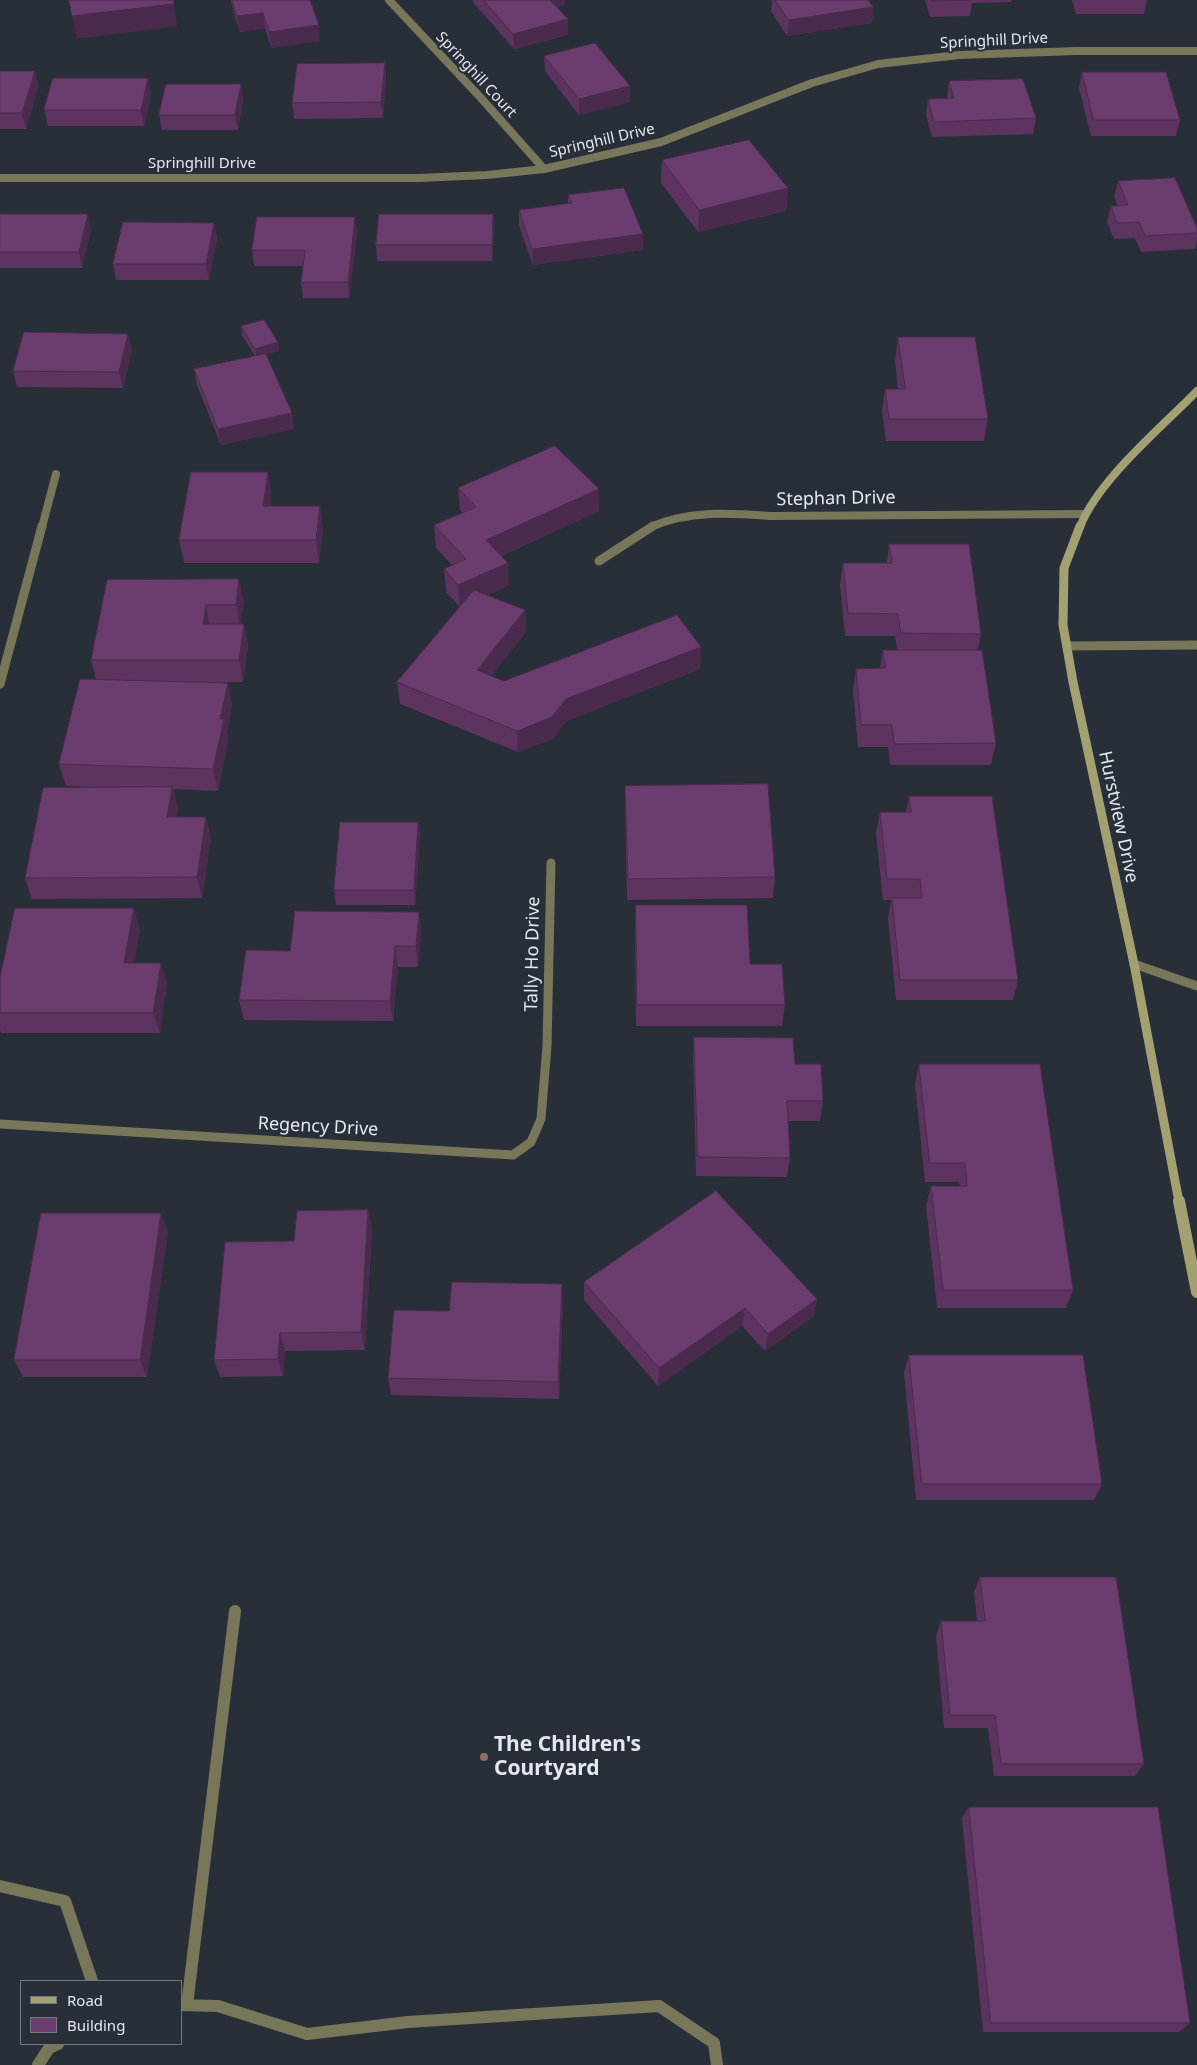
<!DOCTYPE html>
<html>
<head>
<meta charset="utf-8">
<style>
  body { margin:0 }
  #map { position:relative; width:1197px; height:2065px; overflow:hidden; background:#282f38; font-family:"Noto Sans",sans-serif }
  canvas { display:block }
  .legend { position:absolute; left:20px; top:1980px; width:162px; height:65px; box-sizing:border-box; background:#282f38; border:1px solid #737981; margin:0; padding:6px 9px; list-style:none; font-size:15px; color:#e4e8ee }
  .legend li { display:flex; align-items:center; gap:10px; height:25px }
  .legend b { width:25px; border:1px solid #737981 }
</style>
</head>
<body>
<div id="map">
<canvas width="1197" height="2065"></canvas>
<ul class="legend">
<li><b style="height:6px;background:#a3a071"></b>Road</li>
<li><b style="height:14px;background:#6b3d6e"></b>Building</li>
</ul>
</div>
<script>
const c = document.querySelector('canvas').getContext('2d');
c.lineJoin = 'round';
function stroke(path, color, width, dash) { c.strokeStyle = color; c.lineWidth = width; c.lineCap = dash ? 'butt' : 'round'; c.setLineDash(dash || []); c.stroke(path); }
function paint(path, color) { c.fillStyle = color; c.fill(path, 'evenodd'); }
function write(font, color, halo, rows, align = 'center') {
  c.font = font + ' "Noto Sans",sans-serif'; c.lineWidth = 4; c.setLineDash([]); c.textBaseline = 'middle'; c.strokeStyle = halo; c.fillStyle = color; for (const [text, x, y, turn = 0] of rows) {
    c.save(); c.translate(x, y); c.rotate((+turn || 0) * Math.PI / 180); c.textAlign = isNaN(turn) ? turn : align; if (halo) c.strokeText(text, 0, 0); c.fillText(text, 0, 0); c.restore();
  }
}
const laneFar2 = new Path2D(`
  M771,516L1085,514`);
const laneFar1 = new Path2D(`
  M1067,646L1197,645
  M1134,964L1197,986`);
const lane = new Path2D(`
  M0,1886L65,1901L92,1981
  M181,2005L218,2006L307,2034L408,2022L659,2006L714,2043L717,2065
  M187,2005L235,1611
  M38,2065L49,2048L58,2044`);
const streetFar1 = new Path2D(`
  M389,0L481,98L544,169
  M0,178H419L487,175L544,169L661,142L812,83L878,64L959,55L1076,51H1197
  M42,527L56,474
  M651,527C688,510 731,513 771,516`);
const street = new Path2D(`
  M599,561L653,526
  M0,684L42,526
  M0,1124L513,1155L531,1142L541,1119L547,1046L551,863`);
const secondaryFar2 = new Path2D(`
  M1080,527C1098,480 1161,428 1197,391`);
const secondaryFar1 = new Path2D(`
  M1080,526L1064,568L1063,625L1073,682L1134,964L1179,1202`);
const secondary = new Path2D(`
  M1179,1201L1197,1292`);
const wall = new Path2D(`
  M231,0H310L320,41L271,48L265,28L240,32L233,10Z
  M472,0H565V5L557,8L568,19V35L514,49L473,2Z
  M772,0H868L873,7L872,23L787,36L771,11Z
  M925,0H1012L1011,2L972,3L970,16L930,17Z
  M1072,0H1147L1144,14H1076Z
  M544,56L630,86V102L579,115L545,71Z
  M385,63L386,79L383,118L294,119L292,103Z
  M0,71H35L38,87L26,129H0Z
  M1082,72L1180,120L1176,136H1091L1079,88Z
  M949,81L1036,118L1033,134L932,137L926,115L928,99L947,98Z
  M241,84L243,100L238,130H162L159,115Z
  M151,94L144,126H48L44,110Z
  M662,160L788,188L786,211L698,232L661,183Z
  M1118,181L1197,228V241L1195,249L1141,252L1135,238L1114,239L1107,222L1111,206H1118L1114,197Z
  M568,195L643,250L533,265L519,226V210L568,203Z
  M0,214L91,230L82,268H0Z
  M493,214L494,230L492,261H377L376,245Z
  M214,223L217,239L209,280H116L113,264Z
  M357,233L349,298H303L301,282L303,266H254L252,250Z
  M241,326L279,351L266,354L292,413L294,429L221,445L197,385L194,369L255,356L242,335Z
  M898,337L988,419L984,441H886L882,411L885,389H898L895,360Z
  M132,350L123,388L17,387L13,371Z
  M268,472L271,495L270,506L323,529L319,563H184L179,540Z
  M458,488L599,489V511L501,556L509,585L487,595L525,610L526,632L491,676L504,681L701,647L700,669L566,721L553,739L518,752L400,704L397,682L460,607L446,592L444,569L453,566L436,548L434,525L462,513L460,510Z
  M889,544L981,634L978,650L996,743L991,765H890L888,747H858L853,691L856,669L880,668L883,650H897L895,636H845L840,585L843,563H887Z
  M107,580L244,601L240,624H244L248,646L243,682H174L228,683L232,705L227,732L228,741L218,791L173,789L178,809L176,817L211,838L202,898L32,899L25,878L111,788L66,786L59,764L96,680L91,660Z
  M625,786L775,877L773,898L627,900L625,808Z
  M909,796L1018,980L1013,1000H896L888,919L891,900H883L876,833L880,812H906Z
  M418,822L420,837L415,905H336L334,890Z
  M636,905L750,964L785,1005L782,1026H636L635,926Z
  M419,912L421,933L418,967H398L393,1021L244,1020L239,1000L290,951Z
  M140,929L134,963L167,983L160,1033H1L0,1030V977Z
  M694,1037L823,1101L820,1121H788L790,1158L787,1177L696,1176L693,1057Z
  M919,1064L1073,1290L1066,1308H937L926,1205L931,1186H960L959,1182H925L915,1084Z
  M368,1210L372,1229L365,1350L285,1351L283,1376L220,1377L214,1360L294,1241Z
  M168,1231L147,1377H23L14,1360Z
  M584,1282L817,1299L813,1317L765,1351L742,1326L658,1386L584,1300Z
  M563,1302L559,1399L391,1395L388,1378L449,1311Z
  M909,1355L1102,1484L1094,1500H916L904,1372Z
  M980,1577L1144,1764L1135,1776H994L988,1728H944L936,1635L941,1621H977L974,1592Z
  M969,1807L1190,2023L1179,2032H983L962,1818Z`);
const shadedWall = new Path2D(`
  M546,0H565V5L546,11Z
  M174,4L177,26L77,39L72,16Z
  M873,7L872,23L787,36L789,20Z
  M263,13L265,28L240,32L237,16Z
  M568,19V35L514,49L513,34Z
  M319,25L320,41L271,48L269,32Z
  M385,63L386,79L383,118L381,102Z
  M35,71L38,87L26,129L22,113Z
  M148,78L151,94L144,126L141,110Z
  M241,84L243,100L238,130L235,115Z
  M630,86V102L579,115V99Z
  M788,188L786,211L698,232L699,210Z
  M88,214L91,230L82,268L79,252Z
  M493,214L494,230L492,261V245Z
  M355,217L357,233L349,298L348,282Z
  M214,223L217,239L209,280L206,264Z
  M643,234V250L533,265L532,249Z
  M128,334L132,350L123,388L119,372Z
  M278,342L279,351L256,357L255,349Z
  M292,413L294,429L221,445L218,429Z
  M268,472L271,495L267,529L263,506Z
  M599,489V511L487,562L486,540Z
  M320,506L323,529L319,563L316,540Z
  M508,563L509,585L460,607L458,585Z
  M239,579L244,601L240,628L236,605Z
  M206,605L210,628L203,624Z
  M525,610L526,632L478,692L477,670Z
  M244,624L248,646L243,682L239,660Z
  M701,647L700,669L566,721L553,739L518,752L517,731L566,699Z
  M228,683L232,705L227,732L228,741L218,791L213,769L220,719Z
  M172,787L178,809L173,838L167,817Z
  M206,817L211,838L202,898L197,877Z
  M418,822L420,837L415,905L414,890Z
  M134,908L140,929L131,983L124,963Z
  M419,912L421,933L418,967L416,946Z
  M395,946L398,967L393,1021L390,1001Z
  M161,963L167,983L160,1033L153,1013Z
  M368,1210L372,1229L365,1350L361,1332Z
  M161,1213L168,1231L147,1377L140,1360Z
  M562,1284L563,1302L559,1399L558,1382Z
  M817,1299L813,1317L765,1351L768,1334Z
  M745,1308L742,1326L658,1386L659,1368Z
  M280,1333L285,1351L283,1376L278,1359Z`);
const building = new Path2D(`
  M69,0H173L174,4L72,16Z
  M232,0H310L319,25L269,32L263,13L237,16Z
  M484,0H550L568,19L513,34Z
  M775,0H868L873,7L789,20Z
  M932,0H972L932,1Z
  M595,43L630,86L579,99L544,56Z
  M385,63L381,102L292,103L297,64Z
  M0,71H35L22,113H0Z
  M1082,72H1166L1180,120H1094Z
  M53,78H148L141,110H44Z
  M1023,79L1036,118L934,122L928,99L954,98L949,81Z
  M166,84H241L235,115H159Z
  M749,140L788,188L699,210L662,160Z
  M1175,178L1197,228V233L1145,236L1139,222L1117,223L1111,206L1128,205L1118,181Z
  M624,188L643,234L532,249L519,210L572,203L568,195Z
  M0,214H88L79,252H0Z
  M379,214H493L492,245H376Z
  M257,217H355L348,282H301L305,250H252Z
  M123,222L214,223L206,264H113Z
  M264,320L278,342L255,349L241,326Z
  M24,332L128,334L119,372L13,371Z
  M898,337H975L988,419H889L885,389H905Z
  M266,354L292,413L218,429L194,369Z
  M555,446L599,489L486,540L508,563L458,585L444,569L466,559L434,525L476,507L458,488Z
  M191,472H268L263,506H320L316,540H179Z
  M889,544H969L981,634L901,633L898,614L848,613L843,563H892Z
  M239,579L236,605H206L203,624H244L239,660H91L107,580Z
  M474,590L525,610L477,670L504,681L677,615L701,647L566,699L552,717L517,731L397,682Z
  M883,650H982L996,743L894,744L892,725H861L856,669L885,668Z
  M80,679L228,683L220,719H224L213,769L59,764Z
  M768,784L775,877L628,879L625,786Z
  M172,787L167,817H206L197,877L25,878L43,788Z
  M909,796H992L1018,980H900L892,898H922L920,879H887L880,812H911Z
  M340,822H418L414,890H334Z
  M636,905H747L750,964H782L785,1005H637Z
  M15,908H134L124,963H161L153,1013H0V977Z
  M295,911L419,912L416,946H395L390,1001L239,1000L246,950L290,951Z
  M694,1037L793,1038L795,1064H821L823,1101H787L790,1158L698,1157Z
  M919,1064H1040L1073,1290H943L931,1186H967L965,1163H930Z
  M716,1191L817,1299L768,1334L745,1308L659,1368L584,1282Z
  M368,1210L361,1332L280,1333L278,1359L214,1360L225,1242L294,1241L297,1211Z
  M41,1213H161L140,1360H14Z
  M452,1282L562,1284L558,1382L388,1378L394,1310L449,1311Z
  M909,1355H1083L1102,1484H922Z
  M980,1577H1116L1144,1764H1001L995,1715H950L941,1621H985Z
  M969,1807H1158L1190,2023H991Z`);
const markers = [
  [484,1757,5,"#8d6e63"]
];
const farStreetnames = [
  ["Springhill Drive",994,41,-3],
  ["Springhill Court",476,75,47],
  ["Springhill Drive",602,141,-13],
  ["Springhill Drive",202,164]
];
const streetNames = [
  ["Stephan Drive",836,499,-1],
  ["Hurstview Drive",1118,817,78],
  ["Tally Ho Drive",533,954,-89],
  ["Regency Drive",318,1127,3]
];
const nearPoinames = [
  ["The Children's",494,1745],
  ["Courtyard",494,1769]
];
stroke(laneFar2, '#79775a', 8);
stroke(laneFar1, '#79775a', 9);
stroke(lane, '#79775a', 12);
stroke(streetFar1, '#79775a', 8);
stroke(street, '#79775a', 9);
stroke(secondaryFar2, '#a3a071', 8);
stroke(secondaryFar1, '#a3a071', 9);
stroke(secondary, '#a3a071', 12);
paint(wall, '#5c345f');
paint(shadedWall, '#4b2b4d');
paint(building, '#6b3d6e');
stroke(building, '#4b2b4d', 1);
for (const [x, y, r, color] of markers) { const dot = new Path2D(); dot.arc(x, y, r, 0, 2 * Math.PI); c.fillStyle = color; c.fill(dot); stroke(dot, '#282f38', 2); }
write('15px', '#e4e8ee', '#282f38', farStreetnames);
write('18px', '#e4e8ee', '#282f38', streetNames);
write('bold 21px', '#e4e8ee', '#282f38', nearPoinames, 'left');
</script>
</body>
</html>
